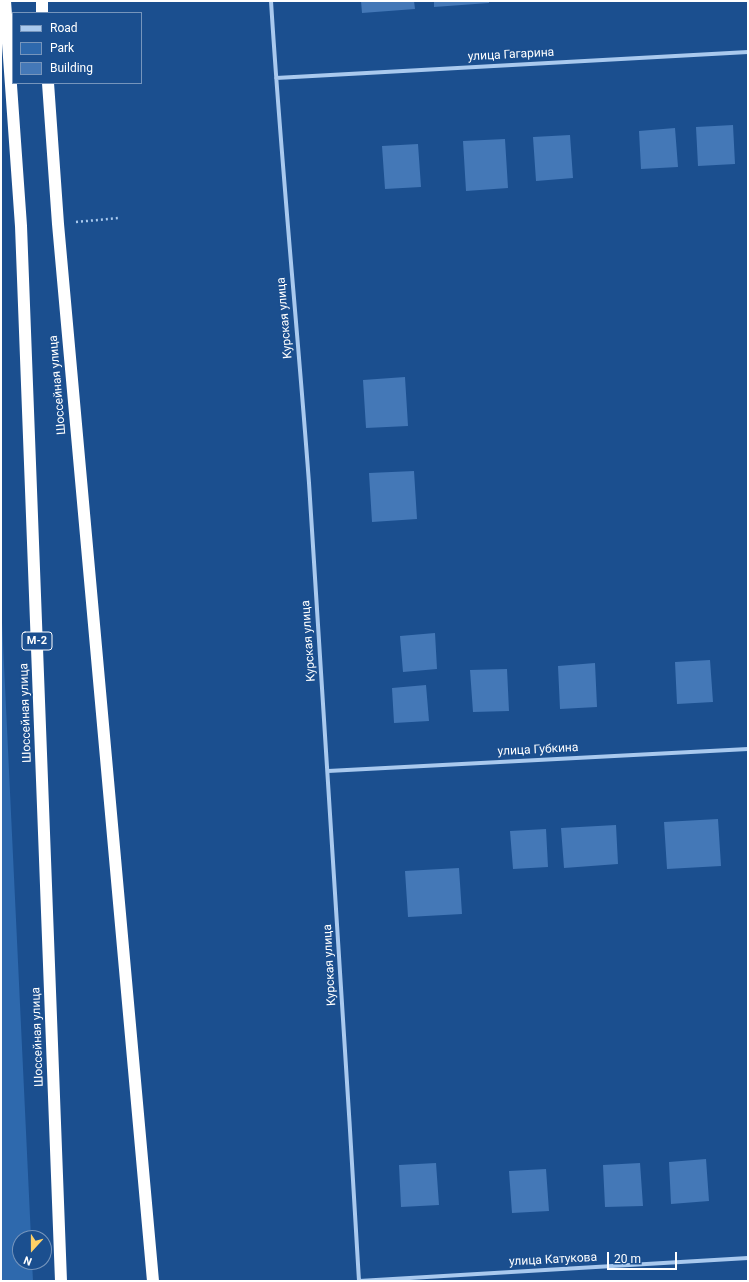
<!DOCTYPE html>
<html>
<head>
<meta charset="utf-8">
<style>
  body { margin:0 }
  #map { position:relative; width:749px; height:1282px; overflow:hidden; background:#1b4f8f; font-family:Roboto,sans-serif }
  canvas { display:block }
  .frame { position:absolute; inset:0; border:2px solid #fff; pointer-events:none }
  .legend { position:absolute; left:12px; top:12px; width:130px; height:72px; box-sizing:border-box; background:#1b4f8f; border:1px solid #7695bc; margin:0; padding:5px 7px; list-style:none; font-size:12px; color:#fff }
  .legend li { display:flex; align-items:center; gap:8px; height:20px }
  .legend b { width:20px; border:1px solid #7695bc }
  .north { position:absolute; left:12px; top:1230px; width:40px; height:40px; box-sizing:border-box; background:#1b4f8f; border:1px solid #7695bc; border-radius:50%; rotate:201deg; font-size:11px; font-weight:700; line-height:16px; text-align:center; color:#fff }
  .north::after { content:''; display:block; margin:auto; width:14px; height:18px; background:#ffd166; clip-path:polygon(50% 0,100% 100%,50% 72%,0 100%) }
  .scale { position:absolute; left:607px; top:1252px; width:70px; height:18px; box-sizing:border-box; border:2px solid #fff; border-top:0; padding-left:5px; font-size:12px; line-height:14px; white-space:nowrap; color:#fff; -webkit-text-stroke:3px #1b4f8f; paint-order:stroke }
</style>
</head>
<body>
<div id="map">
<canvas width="749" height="1282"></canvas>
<div class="frame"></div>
<ul class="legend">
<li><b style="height:5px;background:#a9c9ee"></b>Road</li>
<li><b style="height:11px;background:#2e69ad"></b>Park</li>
<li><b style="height:11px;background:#4478b7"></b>Building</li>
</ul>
<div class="north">N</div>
<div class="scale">20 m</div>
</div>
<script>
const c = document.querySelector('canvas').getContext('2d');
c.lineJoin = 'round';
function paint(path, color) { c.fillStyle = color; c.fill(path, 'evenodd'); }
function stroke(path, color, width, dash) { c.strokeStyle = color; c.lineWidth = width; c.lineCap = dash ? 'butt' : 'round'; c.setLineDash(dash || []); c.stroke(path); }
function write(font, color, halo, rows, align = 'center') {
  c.font = font + ' Roboto,sans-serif'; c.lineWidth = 3.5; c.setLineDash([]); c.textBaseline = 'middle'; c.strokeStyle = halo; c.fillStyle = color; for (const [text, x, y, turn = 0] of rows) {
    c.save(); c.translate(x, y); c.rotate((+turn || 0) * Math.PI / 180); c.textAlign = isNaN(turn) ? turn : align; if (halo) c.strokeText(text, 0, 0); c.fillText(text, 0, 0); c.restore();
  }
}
const green = new Path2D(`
  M1,601L31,1238H20V1262H32L33,1281H1Z`);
const building = new Path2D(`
  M361,1H414L415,9L362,13Z
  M434,1H489V3L434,7Z
  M733,125L735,164L698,166L696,127Z
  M675,128L678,167L641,169L639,131Z
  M570,135L573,178L536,181L533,137Z
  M505,139L508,188L466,191L463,141Z
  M418,144L421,187L385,189L382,146Z
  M405,377L408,426L366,428L363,380Z
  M414,471L417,519L372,522L369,473Z
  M435,633L437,669L403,672L400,636Z
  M710,660L713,702L677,704L675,662Z
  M595,663L597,707L560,709L558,666Z
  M507,669L509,711L473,712L470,670Z
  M426,685L429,721L394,723L392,688Z
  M718,819L721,866L667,869L664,822Z
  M616,825L618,864L564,868L561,828Z
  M546,829L548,867L513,869L510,831Z
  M459,868L462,914L408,917L405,871Z
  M706,1159L709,1201L671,1204L669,1162Z
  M436,1163L439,1205L401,1207L399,1165Z
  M640,1163L643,1206L605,1207L603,1165Z
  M546,1169L549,1211L512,1213L509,1171Z`);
const path = new Path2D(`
  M76,222L119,218`);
const street = new Path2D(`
  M271,1C281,162 297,322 309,483C328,749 343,1015 359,1281
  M276,78L748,52
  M328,771L748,749
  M359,1281L748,1258`);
const highway = new Path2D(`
  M5,1L21,226L61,1281
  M42,1V13
  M48,83L58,224L153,1281`);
const shields = [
  [37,641,30]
];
const shieldNames = [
  ["М-2",37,641]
];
const streetNames = [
  ["улица Гагарина",511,55,-3],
  ["Курская улица",285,318,-95],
  ["Шоссейная улица",58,385,-95],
  ["Курская улица",309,641,-94],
  ["Шоссейная улица",26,713,-92],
  ["улица Губкина",538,750,-3],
  ["Курская улица",330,965,-93],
  ["Шоссейная улица",38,1037,-92],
  ["улица Катукова",553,1260,-3]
];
paint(green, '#2e69ad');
paint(building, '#4478b7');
stroke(path, '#a9c9ee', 2.5, [2, 3]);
stroke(street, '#a9c9ee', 4);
stroke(highway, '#fff', 12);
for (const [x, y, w] of shields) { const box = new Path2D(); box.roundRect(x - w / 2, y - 9, w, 18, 3); c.fillStyle = '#1b4f8f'; c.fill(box); stroke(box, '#fff', 1); }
write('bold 11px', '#fff', null, shieldNames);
write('12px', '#fff', '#1b4f8f', streetNames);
</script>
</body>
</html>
